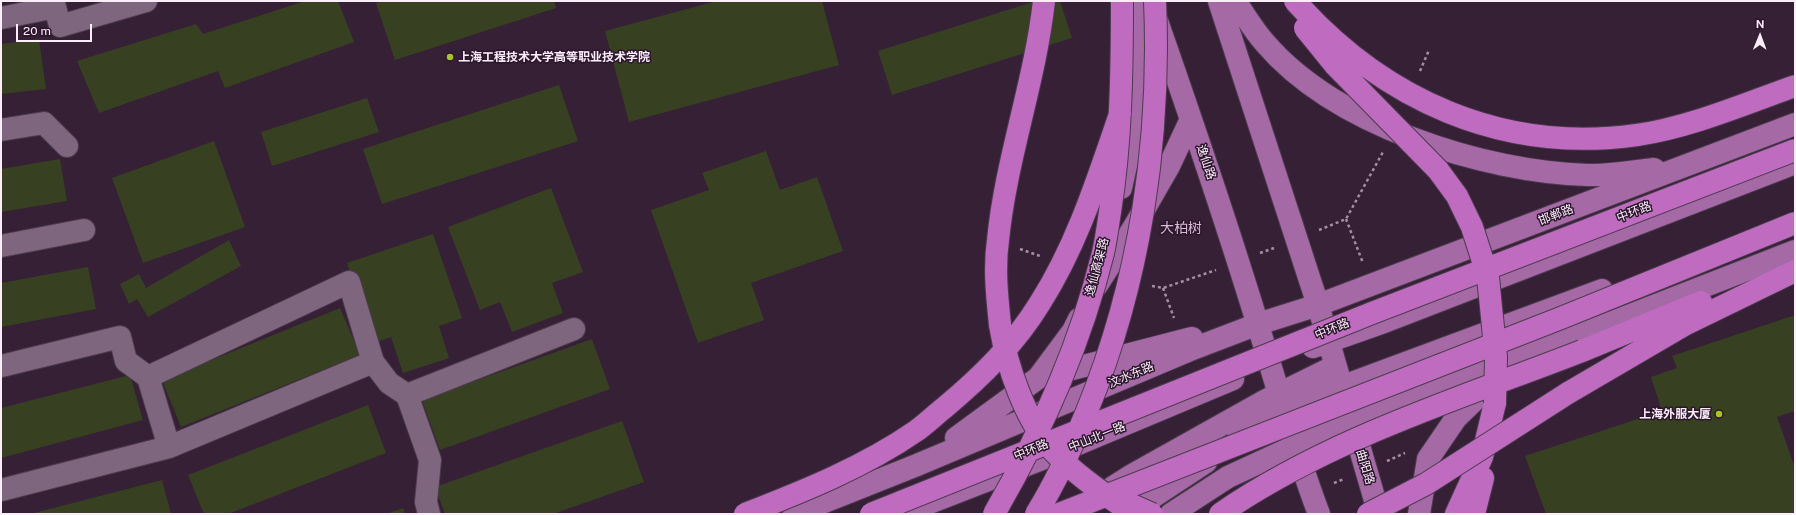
<!DOCTYPE html>
<html>
<head>
<meta charset="utf-8">
<style>
  body { margin:0 }
  #map { position:relative; width:1796px; height:515px; overflow:hidden; background:#352036; font-family:"Public Sans",sans-serif }
  canvas { display:block }
  .frame { position:absolute; inset:0; border:2px solid #fcedfb; pointer-events:none }
  .north { position:absolute; left:1740px; top:16px; width:40px; height:40px; -webkit-text-stroke:3px #2b162b; paint-order:stroke; rotate:1deg; font-size:11px; font-weight:700; line-height:16px; text-align:center; color:#fcedfb }
  .north::after { content:''; display:block; margin:auto; width:14px; height:18px; background:#fcedfb; clip-path:polygon(50% 0,100% 100%,50% 72%,0 100%) }
  .scale { position:absolute; left:16px; top:24px; width:76px; height:18px; box-sizing:border-box; border:2px solid #fcedfb; border-top:0; padding-left:5px; font-size:12px; line-height:14px; white-space:nowrap; color:#fcedfb; -webkit-text-stroke:3px #2b162b; paint-order:stroke }
</style>
</head>
<body>
<div id="map">
<canvas width="1796" height="515"></canvas>
<div class="frame"></div>
<div class="north">N</div>
<div class="scale">20 m</div>
</div>
<script>
const c = document.querySelector('canvas').getContext('2d');
c.lineJoin = 'round';
function paint(path, color) { c.fillStyle = color; c.fill(path, 'evenodd'); }
function stroke(path, color, width, dash) { c.strokeStyle = color; c.lineWidth = width; c.lineCap = dash ? 'butt' : 'round'; c.setLineDash(dash || []); c.stroke(path); }
function write(font, color, halo, rows, align = 'center') {
  c.font = font + ' "Public Sans","Noto Sans SC",sans-serif'; c.lineWidth = 3; c.setLineDash([]); c.textBaseline = 'middle'; c.strokeStyle = halo; c.fillStyle = color; for (const [text, x, y, turn = 0] of rows) {
    c.save(); c.translate(x, y); c.rotate((+turn || 0) * Math.PI / 180); c.textAlign = isNaN(turn) ? turn : align; if (halo) c.strokeText(text, 0, 0); c.fillText(text, 0, 0); c.restore();
  }
}
const building = new Path2D(`
  M305,1H338L354,42L225,88L218,71L99,113L77,61L196,24L203,34Z
  M384,1H554L556,8L395,60L376,3Z
  M717,1H822L839,65L629,122L605,31Z
  M1036,1H1060L1072,38L892,95L878,51Z
  M39,39L46,89L1,94V44Z
  M559,85L578,141L382,204L363,149Z
  M367,98L379,132L272,166L261,132Z
  M214,141L245,227L143,263L112,178Z
  M766,151L780,190L817,177L843,251L751,283L764,320L698,343L651,210L709,190L702,173Z
  M60,159L67,201L1,212V169Z
  M551,188L583,272L552,283L563,313L512,332L500,302L480,310L448,227Z
  M433,234L462,318L439,326L449,358L403,373L391,337L374,343L347,263Z
  M229,240L241,266L148,317L137,299L129,304L120,284L139,274L146,288Z
  M88,267L96,309L1,327V283Z
  M340,308L360,355L181,427L162,380Z
  M1795,315V411L1777,417L1795,468V514H1546L1525,456L1662,411L1651,377L1677,368L1672,356Z
  M592,339L610,389L440,450L422,400Z
  M130,375L143,420L1,458V408Z
  M368,405L386,453L228,514H204L188,475Z
  M622,421L644,482L553,514H445L435,487Z
  M162,480L171,514H34V513Z
  M403,508L405,514H386Z`);
const path = new Path2D(`
  M1420,71L1429,50
  M1346,219L1363,263
  M1319,230L1346,219L1383,152
  M1020,249L1040,256
  M1260,253L1274,248
  M1152,286L1163,288L1216,270
  M1163,288L1174,318
  M1387,461L1405,453
  M1334,483L1344,479`);
const minor = new Path2D(`
  M55,7L60,26L146,1
  M1,18L55,7L53,1
  M1,130L44,123L67,146
  M1,246L84,230
  M1,366L120,337L126,361L148,377L349,282L373,362L389,383L407,395L430,460L426,502L429,514
  M148,377L169,447L373,362
  M407,395L574,329
  M1,490L169,447`);
const major = new Path2D(`
  M1219,1L1318,305L1379,514
  M1235,1C1245,15 1254,31 1265,43C1335,125 1483,172 1588,175C1610,176 1633,171 1654,169
  M1157,21C1192,121 1226,221 1257,322C1277,386 1295,451 1319,514
  M1121,188L1139,107L1141,22L1140,1
  M1097,285L1134,227L1169,166L1191,119
  M1313,347L1384,322L1795,163
  M1049,375L1192,338
  M956,438L1038,378L1073,331L1079,319
  M1237,440L1284,408L1602,290
  M1113,487L1132,475L1266,400L1335,366
  M794,514L917,465L1190,350L1258,324L1318,305L1795,124
  M901,514L1042,459L1233,379
  M1127,514L1206,462
  M1171,514L1228,477L1351,420L1525,356L1795,251
  M1419,514L1428,459L1456,418L1490,385`);
const highway = new Path2D(`
  M1000,325C997,296 994,268 998,240C1006,159 1035,82 1044,1
  M1582,351L1701,302
  M1568,393L1686,324L1795,271
  M1456,514L1482,457L1495,403
  M1474,514L1483,478`);
const highwayBridge = new Path2D(`
  M1295,1C1383,100 1503,154 1637,135C1691,127 1744,104 1795,86
  M1305,28L1335,65L1438,170L1457,196L1472,227L1488,277L1496,357L1495,403
  M1000,325C1007,367 1025,420 1054,452C1077,476 1106,495 1133,514
  M1121,500L1152,514
  M745,514C804,491 864,467 916,431C926,424 935,415 944,408C981,377 1015,344 1040,303C1077,245 1098,178 1120,114
  M871,514L1372,313L1795,150
  M994,514C1042,431 1080,346 1103,253C1106,240 1108,225 1110,212C1121,142 1122,71 1122,1
  M1036,514C1056,482 1072,447 1087,411C1140,282 1161,141 1155,1
  M1059,514L1561,318L1795,223
  M1220,514C1328,439 1461,398 1582,351
  M1368,514L1426,484L1568,393`);
const markers = [
  [450,57,4,"#a8c71c"],
  [1719,414,4,"#a8c71c"]
];
const poiNames = [
  ["上海工程技术大学高等职业技术学院",458,57],
  ["上海外服大厦",1711,414,"right"]
];
const streetNames = [
  ["逸仙路",1206,162,71],
  ["中环路",1634,212,-21],
  ["邯郸路",1556,215,-21],
  ["逸仙高架路",1097,267,-75],
  ["中环路",1332,329,-22],
  ["汶水东路",1131,375,-23],
  ["中山北一路",1097,437,-22],
  ["中环路",1031,450,-22],
  ["曲阳路",1365,467,73]
];
const quarterNames = [
  ["大柏树",1181,229]
];
paint(building, '#384022');
stroke(minor, '#4d3b4e', 24);
stroke(major, '#4d3b4e', 24);
stroke(highway, '#4d3b4e', 24);
stroke(path, '#a190a1', 2.5, [3, 3]);
stroke(minor, '#7f667f', 22);
stroke(major, '#a569a6', 22);
stroke(highway, '#be6bc0', 22);
stroke(highwayBridge, '#4d3b4e', 24, []);
stroke(highwayBridge, '#be6bc0', 22);
for (const [x, y, r, color] of markers) { const dot = new Path2D(); dot.arc(x, y, r, 0, 2 * Math.PI); c.fillStyle = color; c.fill(dot); stroke(dot, '#2b162b', 1.5); }
write('bold 12px', '#fcedfb', '#2b162b', poiNames, 'left');
write('12px', '#fcedfb', '#2b162b', streetNames);
write('14px', '#d7bbd7', '#2b162b', quarterNames);
</script>
</body>
</html>
